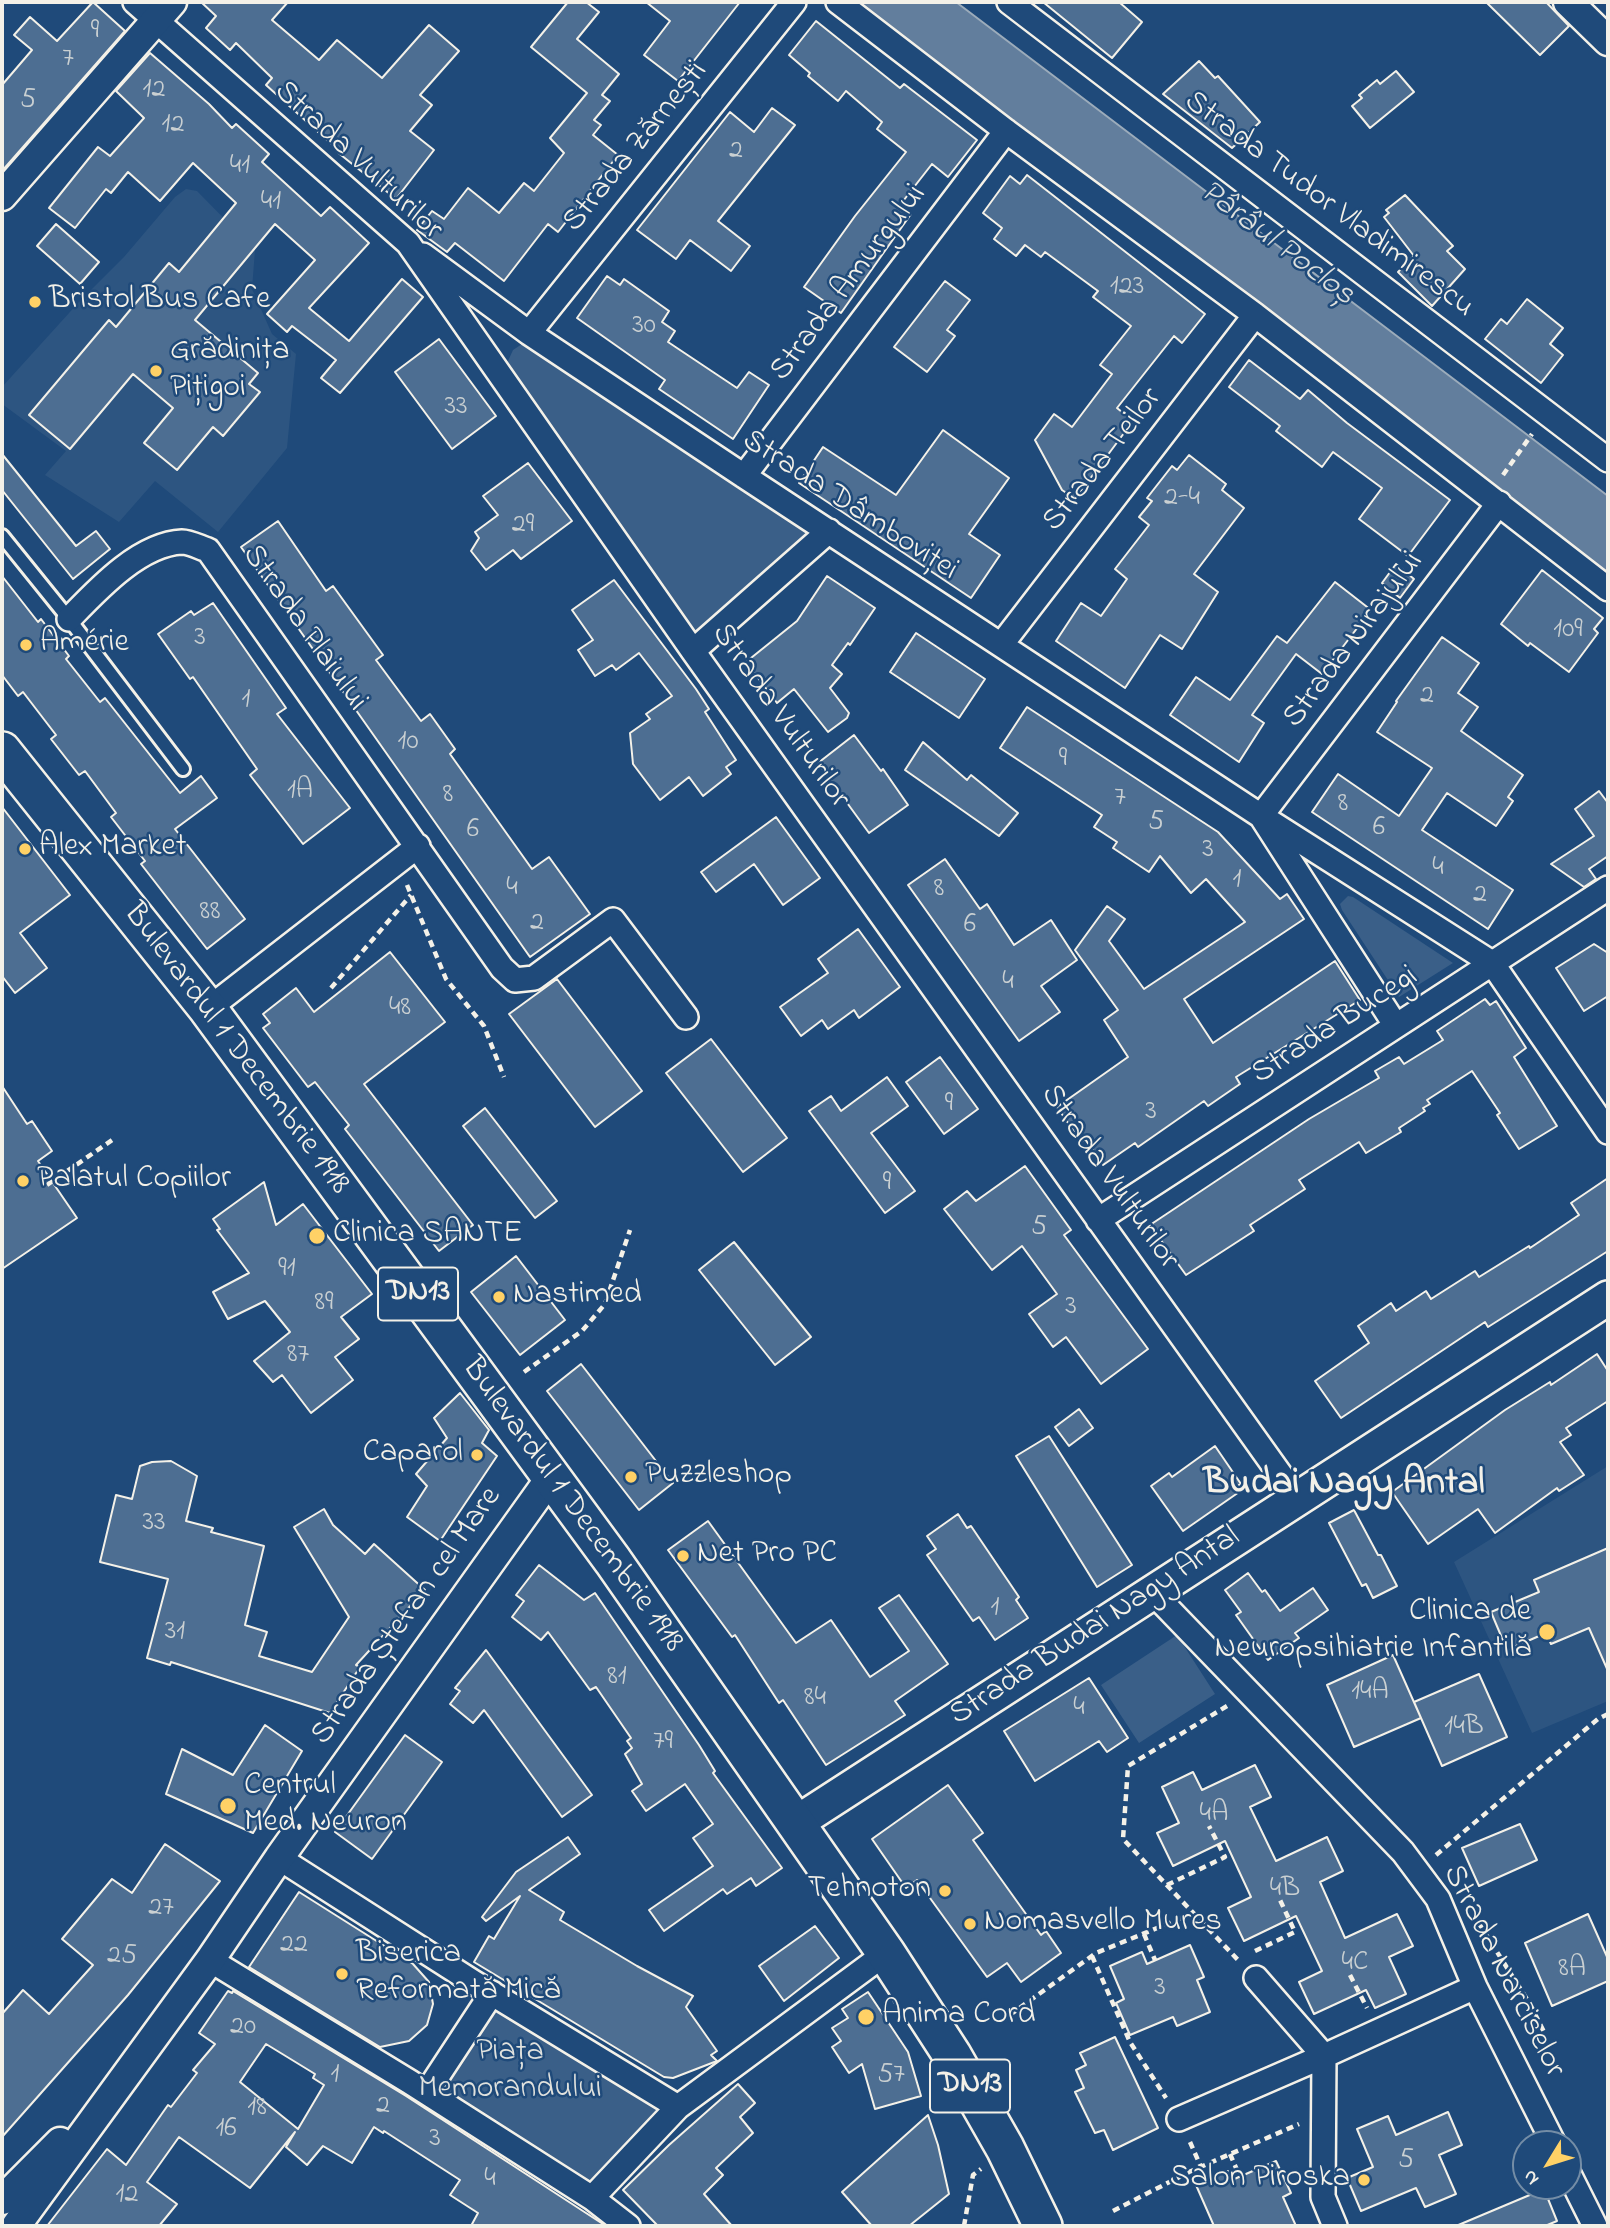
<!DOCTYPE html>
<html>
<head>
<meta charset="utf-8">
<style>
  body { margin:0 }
  #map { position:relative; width:1610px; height:2228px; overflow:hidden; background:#1f4a7a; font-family:"Indie Flower",sans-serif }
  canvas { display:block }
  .frame { position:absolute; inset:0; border:4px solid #f4f1e8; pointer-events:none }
  .north { position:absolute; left:1512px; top:2130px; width:70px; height:70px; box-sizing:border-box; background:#1f4a7a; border:2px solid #748da6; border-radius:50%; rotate:232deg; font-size:19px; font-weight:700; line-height:28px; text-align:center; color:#f4f1e8 }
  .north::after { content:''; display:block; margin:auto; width:24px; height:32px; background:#ffd166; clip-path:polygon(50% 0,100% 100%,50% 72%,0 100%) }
</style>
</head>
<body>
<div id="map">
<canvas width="1610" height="2228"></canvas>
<div class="frame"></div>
<div class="north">N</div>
</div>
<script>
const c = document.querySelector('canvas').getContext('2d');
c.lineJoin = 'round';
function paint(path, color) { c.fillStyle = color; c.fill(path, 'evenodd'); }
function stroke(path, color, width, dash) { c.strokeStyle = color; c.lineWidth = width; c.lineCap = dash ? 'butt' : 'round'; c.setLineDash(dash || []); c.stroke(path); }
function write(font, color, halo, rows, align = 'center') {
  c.font = font + ' "Indie Flower",sans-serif'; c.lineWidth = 5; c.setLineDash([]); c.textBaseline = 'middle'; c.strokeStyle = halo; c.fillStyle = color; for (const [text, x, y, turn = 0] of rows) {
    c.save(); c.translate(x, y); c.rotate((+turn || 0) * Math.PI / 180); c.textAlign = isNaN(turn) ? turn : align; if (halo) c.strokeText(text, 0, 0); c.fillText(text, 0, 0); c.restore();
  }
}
const built = new Path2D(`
  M186,189L197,191L255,250L252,289L272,334L296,354L287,448L218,532L155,481L119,522L45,475L66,451L2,404V387L79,302L124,257L175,197Z
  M1608,1466V1701L1532,1733L1454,1562Z`);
const green = new Path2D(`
  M522,344L537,347L811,530L696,635L512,374L508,361L513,350Z
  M1348,896L1353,897L1453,963L1399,997L1342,910L1340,904Z
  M1177,1635L1215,1694L1139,1743L1101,1685Z
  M477,1991L665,2109L594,2185L424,2079Z`);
const water = new Path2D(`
  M855,2H956L1608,496V573Z`);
const building = new Path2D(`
  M93,2L125,31L2,171V85L32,50L14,35L30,17L57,41Z
  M201,2H288L272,20L319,60L337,40L382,78L429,25L459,51L420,95L432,105L410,131L434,150L396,199L336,151L337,149L266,85L272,78L236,43L230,50L206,28L216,16Z
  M568,2H586L599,12L577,39L619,74L602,95L610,101L594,120L601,125L593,135L618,155L558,232L548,224L504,281L455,243L447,252L417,230L432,211L444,219L468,188L499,213L524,183L534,191L564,153L550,138L587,93L531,47Z
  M646,2H740L678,81L644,55L670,21Z
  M1043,2H1119L1142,22L1112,58Z
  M1486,2H1546L1569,26L1540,55Z
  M816,21L900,88L904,84L977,140L948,177L932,164L900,205L911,214L841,313L804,287L855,216L906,152L877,129L882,122L846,91L838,101L808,76L810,73L789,55Z
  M150,53L209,104L232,128L236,124L269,154L262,162L321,216L330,207L369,243L309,308L349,341L402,279L423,297L340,393L321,378L336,360L292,326L287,332L267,314L315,260L275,224L195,320L258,373L249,384L260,392L223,436L213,427L177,470L144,443L173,408L133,374L70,449L29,415L109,320L116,327L169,263L179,272L236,203L193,163L160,201L128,172L111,193L106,189L75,228L49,208L98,147L110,156L144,118L116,91Z
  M1199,61L1215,78L1218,76L1260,122L1232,148L1163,94Z
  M1396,71L1414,92L1370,128L1352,106L1362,98L1359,95L1377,80L1380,84Z
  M772,108L795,125L718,221L750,246L731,271L690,240L676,259L637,230L730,112L754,132Z
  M1027,175L1205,314L1182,343L1174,336L1117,408L1133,421L1075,499L1062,490L1035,440L1054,414L1072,427L1112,374L1100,365L1131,326L1093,297L1098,291L1045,252L1041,257L1025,245L1016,256L994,239L1002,228L983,213L1010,176L1020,184Z
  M1405,195L1453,246L1447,251L1465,269L1432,306L1398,272L1414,256L1384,217L1389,213L1386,210Z
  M56,224L99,262L80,284L37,246Z
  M607,276L620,285L624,279L669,311L662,322L675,331L668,342L737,388L749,372L769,385L733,439L659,389L665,380L577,318Z
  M945,281L970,300L947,330L955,336L927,372L894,347Z
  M1527,299L1563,328L1550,344L1563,355L1541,383L1485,339L1501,319L1507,324Z
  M439,339L496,416L452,449L395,372Z
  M1249,360L1300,399L1308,390L1347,423L1450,500L1408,556L1359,519L1382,488L1333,452L1322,467L1276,431L1280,426L1229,387Z
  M943,430L1009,478L969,534L1000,555L971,598L799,483L823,447L896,495Z
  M2,454L76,546L96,531L110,549L73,579L2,490Z
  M1189,455L1226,484L1222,490L1244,508L1194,574L1218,592L1182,649L1160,635L1125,688L1056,641L1081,603L1101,616L1127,579L1115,569L1149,525L1139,517L1152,501L1147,498L1172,466L1177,470Z
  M528,463L572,521L521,559L513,550L486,570L471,551L479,538L475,532L498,515L483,496Z
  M278,521L326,591L333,586L383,655L376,660L421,721L430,714L455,749L450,754L532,869L549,857L590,914L530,957L241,547Z
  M1396,564L1414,579L1400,598L1382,583Z
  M1542,570L1603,618L1594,629L1598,633L1569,672L1530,643L1528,646L1501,624Z
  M2,576L38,622L41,619L69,656L66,659L100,702L105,698L180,793L201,776L217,798L175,829L245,919L207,949L141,864L145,861L111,817L116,813L85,771L79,775L51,739L56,735L23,692L18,696L2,675Z
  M827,576L875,608L850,645L848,643L832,665L842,674L830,688L849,713L847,718L828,732L794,689L777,703L746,662L797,621Z
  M614,580L696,689L709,709L705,712L736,760L726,767L731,774L703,796L689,777L660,800L633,764L630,733L650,719L646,714L672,696L639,653L616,670L612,665L595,676L578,650L593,640L572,610Z
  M1335,582L1371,610L1322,674L1296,654L1252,715L1264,723L1239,762L1170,715L1196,677L1230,700L1277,636L1287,643Z
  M213,603L286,708L277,714L350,808L303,844L250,775L257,769L193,677L190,679L158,634L191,611L194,615Z
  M916,633L985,679L959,718L890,672Z
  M1442,637L1479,663L1458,693L1478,707L1461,731L1523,775L1508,797L1513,801L1496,826L1447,793L1422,830L1513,890L1488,929L1312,812L1338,774L1399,816L1432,768L1377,732L1397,702L1396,701Z
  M1027,707L1218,832L1280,899L1287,894L1304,919L1184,999L1213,1043L1335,961L1360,1000L1236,1077L1240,1084L1208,1106L1204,1101L1138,1147L1135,1143L1103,1165L1085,1139L1081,1142L1057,1107L1128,1057L1104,1020L1118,1010L1075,950L1107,906L1125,919L1109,941L1144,989L1245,922L1206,879L1191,893L1160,856L1149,872L1113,848L1117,842L1094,827L1102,815L1000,748Z
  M854,735L881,771L883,769L908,805L869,833L818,763Z
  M923,742L967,780L971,775L1018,813L999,836L905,770Z
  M1599,791L1608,803V856L1589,869L1596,879L1584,887L1551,864L1594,836L1575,809Z
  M2,807L70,895L20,933L47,968L15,993L2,976Z
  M776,817L820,878L783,905L754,864L716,892L701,872Z
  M945,859L980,909L987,904L1014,945L1051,920L1077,960L1041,986L1060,1012L1019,1041L908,885Z
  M858,929L900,987L859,1018L854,1010L828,1029L822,1020L801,1036L780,1007L828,973L818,959Z
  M1594,944L1608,953V996L1584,1011L1556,968Z
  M390,952L445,1022L364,1084L473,1225L439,1251L345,1129L349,1125L315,1082L308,1087L263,1028L270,1023L263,1014L296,988L314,1012Z
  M557,979L642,1091L595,1127L509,1014Z
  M1485,999L1490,1005L1496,1001L1526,1048L1514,1057L1557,1126L1519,1149L1497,1115L1500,1113L1472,1071L1427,1100L1430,1104L1423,1108L1425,1111L1399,1128L1401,1132L1366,1153L1359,1142L1299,1180L1305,1189L1250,1225L1254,1231L1186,1275L1150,1225L1309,1119L1379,1078L1375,1071L1399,1057L1404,1064L1443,1040L1437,1031Z
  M711,1039L787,1138L743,1172L666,1073Z
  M940,1057L978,1109L944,1134L906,1082Z
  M887,1077L908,1106L871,1133L915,1191L885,1213L809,1111L831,1096L841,1111Z
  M2,1086L27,1124L32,1121L52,1151L38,1161L77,1218L2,1269Z
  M485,1108L557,1201L535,1218L463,1126Z
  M1025,1166L1071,1230L1064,1235L1148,1349L1101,1384L1066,1337L1053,1347L1029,1314L1057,1294L1022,1246L992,1270L944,1209L967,1191L976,1201Z
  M1608,1178V1251L1488,1327L1485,1322L1341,1418L1315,1381L1369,1343L1358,1326L1391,1303L1396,1311L1426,1291L1431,1299L1475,1271L1479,1277L1529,1246L1530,1248L1579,1215L1571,1203Z
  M264,1182L276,1225L303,1204L372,1294L341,1317L359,1339L335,1357L353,1380L311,1413L282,1375L273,1382L254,1361L290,1332L265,1301L228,1319L213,1292L249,1273L217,1230L220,1229L213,1219Z
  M734,1242L811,1337L775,1365L699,1270Z
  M516,1256L565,1320L520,1355L471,1292Z
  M1597,1354L1608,1371V1401L1566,1428L1571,1435L1560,1442L1584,1475L1559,1491L1557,1488L1495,1533L1478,1509L1428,1544L1392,1492L1505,1410L1550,1382L1551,1385Z
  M581,1364L673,1483L639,1510L547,1391Z
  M460,1393L489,1430L482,1443L497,1456L440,1541L407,1517L427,1486L416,1474L447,1438L434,1418Z
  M1079,1409L1093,1428L1069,1446L1055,1427Z
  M1049,1436L1132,1565L1097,1587L1016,1456Z
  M1215,1446L1241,1484L1239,1485L1242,1490L1183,1531L1151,1486L1169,1473L1172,1477Z
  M171,1461L197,1476L186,1521L213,1528L211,1532L264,1546L245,1625L267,1632L259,1656L312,1672L349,1617L294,1527L324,1509L333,1525L365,1554L374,1544L425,1590L356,1665L360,1667L330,1713L171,1662L170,1665L147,1658L168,1579L100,1562L116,1495L132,1499L140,1466L152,1462Z
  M1354,1510L1378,1555H1381L1397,1586L1373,1598L1366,1584L1362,1586L1329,1523Z
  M958,1514L967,1528L971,1526L1019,1597L1016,1600L1028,1618L995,1640L979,1617L973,1621L927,1555L936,1549L927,1536Z
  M708,1521L796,1643L831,1620L870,1677L909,1651L879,1608L899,1595L948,1664L895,1701L905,1715L826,1765L783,1700L779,1703L735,1635L732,1637L668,1550Z
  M1608,1548V1671L1589,1628L1551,1644L1546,1633L1507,1650L1491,1612L1539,1592L1534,1580Z
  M539,1565L584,1600L595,1593L699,1745L715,1771L713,1773L782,1868L756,1886L751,1878L727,1894L723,1889L664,1931L649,1910L713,1866L693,1838L713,1824L685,1784L646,1811L632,1791L642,1784L625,1754L632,1748L627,1741L631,1738L596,1687L590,1690L548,1632L541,1640L512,1617L524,1601L516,1595Z
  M1248,1573L1262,1592L1265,1590L1280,1611L1313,1588L1328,1610L1295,1633L1299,1638L1268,1660L1236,1615L1241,1612L1225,1590Z
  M486,1650L592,1795L562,1817L484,1710L473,1723L450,1704L460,1691L455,1688Z
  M1393,1655L1421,1718L1354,1747L1327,1685Z
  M1479,1674L1507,1737L1442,1766L1414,1702Z
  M1089,1678L1128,1738L1107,1752L1099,1741L1035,1781L1004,1731Z
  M265,1725L302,1751L253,1833L166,1794L182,1749L233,1775Z
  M405,1735L442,1762L372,1859L335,1832Z
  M1255,1765L1271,1797L1250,1807L1276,1861L1327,1837L1343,1871L1320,1882L1345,1938L1397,1914L1413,1946L1389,1957L1406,1994L1375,2008L1366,1990L1314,2014L1299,1982L1322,1971L1296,1916L1244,1941L1228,1908L1251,1897L1225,1841L1173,1866L1157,1833L1179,1823L1162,1787L1193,1772L1202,1790Z
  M948,1785L983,1833L973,1840L1041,1935L1046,1931L1061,1953L1021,1982L1007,1963L987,1977L917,1880L906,1888L872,1839Z
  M1520,1824L1537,1860L1479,1886L1462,1848Z
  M568,1837L580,1854L529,1890L564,1912L560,1920L637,1966L693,1996L686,2007L717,2051L711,2055L717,2061L673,2078L664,2077L474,1962L489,1936L494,1939L520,1896L486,1921L482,1917L516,1872Z
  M165,1844L220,1881L128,1995L2,2137V2014L23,1990L49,2014L93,1965L62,1939L112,1879L132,1893Z
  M299,1892L413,1964L429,1982L433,2004L427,2025L409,2041L380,2047L249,1967Z
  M1588,1914L1608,1959V1981L1552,2006L1525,1943Z
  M815,1926L839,1958L784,2001L759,1966Z
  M1190,1945L1204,1977L1197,1980L1210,2012L1177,2026L1173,2017L1130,2035L1116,2003L1124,1999L1110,1966L1142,1952L1147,1964Z
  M228,1991L232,1993L233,1991L406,2096L606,2226H471L478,2213L450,2195L460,2180L384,2131L383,2133L374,2127L352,2163L323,2146L307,2165L286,2147L295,2132L250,2188L179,2137L147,2182L177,2204L159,2226H47L107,2149L126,2165L168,2105L171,2107L197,2073L193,2070L215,2044L199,2033ZM266,2044L315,2074L313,2078L324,2085L298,2129L240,2082Z
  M868,1992L908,2052L921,2096L875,2109L862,2064L849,2073L832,2047L841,2041L832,2028L848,2018L842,2009Z
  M1115,2037L1158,2128L1113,2150L1104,2130L1095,2133L1075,2092L1084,2088L1076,2070L1086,2065L1080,2053Z
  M738,2084L755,2103L740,2117L753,2133L716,2168L723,2175L704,2194L732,2226H658L623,2190L669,2145Z
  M1448,2112L1462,2145L1439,2155L1456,2194L1425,2207L1416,2188L1361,2211L1347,2178L1373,2167L1357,2129L1388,2116L1396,2135Z
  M928,2115L938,2145L949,2194L909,2226H872L842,2192Z
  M1276,2161L1291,2193L1283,2197L1296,2226H1214L1196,2185L1228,2171L1232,2180Z
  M1544,2189L1557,2221L1545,2226H1456Z`);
const path = new Path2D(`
  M1503,475L1532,434
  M407,885L446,979L484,1026L504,1077
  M331,988L411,895
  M47,1185L115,1138
  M524,1372L582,1331L605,1304L630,1230
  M1227,1706L1128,1766L1123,1839L1238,1960
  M1436,1855L1598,1719L1608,1714
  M1167,1885L1225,1857L1209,1826
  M1478,1922L1530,2004L1544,2032
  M1144,1934L1155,1960
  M1255,1951L1295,1932L1280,1900
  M1092,1956L1130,2042L1166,2098
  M1350,1975L1367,2008
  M1000,2022L1096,1953L1194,1913
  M1190,2142L1201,2167
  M1230,2154L1240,2177
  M1113,2211L1189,2172L1299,2124
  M964,2226L973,2175L981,2169`);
const service = new Path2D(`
  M2,536L69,619L183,769`);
const minor = new Path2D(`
  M135,2L408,243L693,651L1297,1498
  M838,2L1006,131L1255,315L1608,589
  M1009,2L1608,460
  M423,255L529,333L744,476L1261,816L1492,963L1608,1132
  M529,333L794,2
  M744,476L1006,131
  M69,619C97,590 139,544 182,542C190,542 201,548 208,550L502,968L515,980L534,978L613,920L686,1017
  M1001,645L1255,315
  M693,651L829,531
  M208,1009L418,846
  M1396,1026L1261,816L1499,503
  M1098,1220L1608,888
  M1152,1592L1403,1852L1438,1899L1475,1987L1554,2144
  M210,1960L410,2082L592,2198L678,2107L473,1982L279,1858
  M1256,1978L1324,2056L1323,2197L1335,2226
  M427,2092L492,1993
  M678,2107L886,1953
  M1179,2119L1324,2056L1475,1987
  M1568,2172L1595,2226
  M592,2198L628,2226`);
const tertiary = new Path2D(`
  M1568,2L1608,41
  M2,196L172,2
  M2,2200L60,2142
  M16,2226L210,1960L279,1858L551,1477`);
const secondary = new Path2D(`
  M796,1823L1608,1298`);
const primary = new Path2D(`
  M2,751L208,1009L613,1561L886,1953L952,2055L1005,2148L1043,2226`);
const markers = [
  [35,302,7,"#ffd166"],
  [156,371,7,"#ffd166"],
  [26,645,7,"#ffd166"],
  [25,849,7,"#ffd166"],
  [23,1181,7,"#ffd166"],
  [317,1236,9,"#ffd166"],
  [499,1297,7,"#ffd166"],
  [477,1455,7,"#ffd166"],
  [631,1477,7,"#ffd166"],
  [683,1556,7,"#ffd166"],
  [1547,1632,9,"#ffd166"],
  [228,1806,9,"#ffd166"],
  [945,1891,7,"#ffd166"],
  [970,1924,7,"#ffd166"],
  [342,1974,7,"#ffd166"],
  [866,2017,9,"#ffd166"],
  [1364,2180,7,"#ffd166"]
];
const numberNames = [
  ["9",95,32],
  ["7",68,60],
  ["12",154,91],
  ["5",28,101],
  ["12",173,126],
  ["2",736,152],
  ["41",240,167],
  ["41",271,203],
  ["123",1127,288],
  ["30",644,327],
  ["33",456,408],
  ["2-4",1182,499],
  ["29",523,526],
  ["109",1568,631],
  ["3",200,639],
  ["2",1427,697],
  ["1",246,701],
  ["10",408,743],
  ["9",1063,760],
  ["1A",300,792],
  ["8",448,796],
  ["7",1120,799],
  ["8",1343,805],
  ["5",1156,823],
  ["6",1379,829],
  ["6",473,831],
  ["3",1208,851],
  ["4",1438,869],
  ["1",1237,881],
  ["4",512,889],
  ["8",939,890],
  ["2",1480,896],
  ["88",210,913],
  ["2",537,924],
  ["6",970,926],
  ["4",1008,983],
  ["48",400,1009],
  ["9",949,1105],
  ["3",1151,1113],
  ["9",887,1184],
  ["5",1039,1228],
  ["91",287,1270],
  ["89",324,1304],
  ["3",1071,1308],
  ["87",298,1356],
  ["33",154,1524],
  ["1",995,1609],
  ["31",175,1633],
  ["81",617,1678],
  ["14A",1370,1693],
  ["84",815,1699],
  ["4",1079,1709],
  ["14B",1464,1728],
  ["79",663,1743],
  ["4A",1214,1815],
  ["4B",1285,1890],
  ["27",161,1909],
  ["22",294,1946],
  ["25",122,1957],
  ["4C",1355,1964],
  ["8A",1572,1970],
  ["3",1160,1989],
  ["20",243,2028],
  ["1",335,2076],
  ["57",891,2076],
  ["2",383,2107],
  ["18",257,2109],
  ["16",226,2130],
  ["3",435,2140],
  ["5",1406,2161],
  ["4",490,2180],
  ["12",127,2196]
];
const shields = [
  [418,1294,80],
  [970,2086,80]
];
const shieldNames = [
  ["DN13",418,1294],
  ["DN13",970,2086]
];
const streetNames = [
  ["Strada Zărnești",637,148,-51],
  ["Strada Vulturilor",357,162,43],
  ["Strada Tudor Vladimirescu",1328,206,37],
  ["Strada Amurgului",850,284,-53],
  ["Strada Teilor",1104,461,-52],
  ["Strada Dâmboviței",849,507,33],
  ["Strada Plaiului",303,629,55],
  ["Strada Nirajului",1355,641,-53],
  ["Strada Vulturilor",779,717,55],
  ["Strada Bucegi",1336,1027,-33],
  ["Bulevardul 1 Decembrie 1918",235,1050,53],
  ["Strada Vulturilor",1108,1178,55],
  ["Bulevardul 1 Decembrie 1918",571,1506,54],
  ["Strada Ștefan cel Mare",408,1617,-55],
  ["Strada Budai Nagy Antal",1096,1628,-33],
  ["Strada Narciselor",1502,1972,63]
];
const poiNames = [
  ["Bristol Bus Cafe",49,302],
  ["Grădinița",170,353],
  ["Pițigoi",170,390],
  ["Amérie",40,645],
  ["Alex Market",39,849],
  ["Palatul Copiilor",37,1181],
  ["Clinica SANTE",333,1236],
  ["Nastimed",513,1297],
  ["Caparol",463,1455,"right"],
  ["Puzzleshop",645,1477],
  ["Net Pro PC",697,1556],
  ["Clinica de",1531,1614,"right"],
  ["Neuropsihiatrie Infantilă",1531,1651,"right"],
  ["Centrul",244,1788],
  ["Med. Neuron",244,1825],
  ["Tehnoton",931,1891,"right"],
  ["Nomasvello Mures",984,1924],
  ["Biserica",356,1956],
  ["Reformată Mică",356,1993],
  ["Anima Cord",882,2017],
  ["Salon Piroska",1350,2180,"right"]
];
const parkNames = [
  ["Piața",510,2054],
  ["Memorandului",510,2091]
];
const waterNames = [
  ["Pârâul Pocloș",1276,245,37]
];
const districtNames = [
  ["Budai Nagy Antal",1344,1486]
];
paint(built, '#2d5581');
paint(green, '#3a5f88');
paint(water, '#627e9d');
stroke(water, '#9cacbb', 2);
paint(building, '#4d6e92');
stroke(building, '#f4f1e8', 2);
stroke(service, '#f4f1e8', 18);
stroke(minor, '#f4f1e8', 28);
stroke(tertiary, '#f4f1e8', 33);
stroke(secondary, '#f4f1e8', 38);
stroke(primary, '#f4f1e8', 42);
stroke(path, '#f4f1e8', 4.5, [7, 5]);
stroke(service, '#1f4a7a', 12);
stroke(minor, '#1f4a7a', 23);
stroke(tertiary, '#1f4a7a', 28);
stroke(secondary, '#1f4a7a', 33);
stroke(primary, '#1f4a7a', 37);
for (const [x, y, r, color] of markers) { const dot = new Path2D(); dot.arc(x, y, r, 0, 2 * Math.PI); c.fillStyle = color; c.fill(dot); stroke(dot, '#1f4a7a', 2.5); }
write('28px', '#cad0d2', null, numberNames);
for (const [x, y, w] of shields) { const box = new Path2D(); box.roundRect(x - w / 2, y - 26.5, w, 53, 5); c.fillStyle = '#1f4a7a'; c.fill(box); stroke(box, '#f4f1e8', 2); }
write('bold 30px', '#f4f1e8', null, shieldNames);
write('32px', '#f4f1e8', '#1f4a7a', streetNames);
write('32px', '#f4f1e8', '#1f4a7a', poiNames, 'left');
write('32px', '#e1e2de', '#1f4a7a', parkNames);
write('italic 33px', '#dee0dd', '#1f4a7a', waterNames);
write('bold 38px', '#f4f1e8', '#1f4a7a', districtNames);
</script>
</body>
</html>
